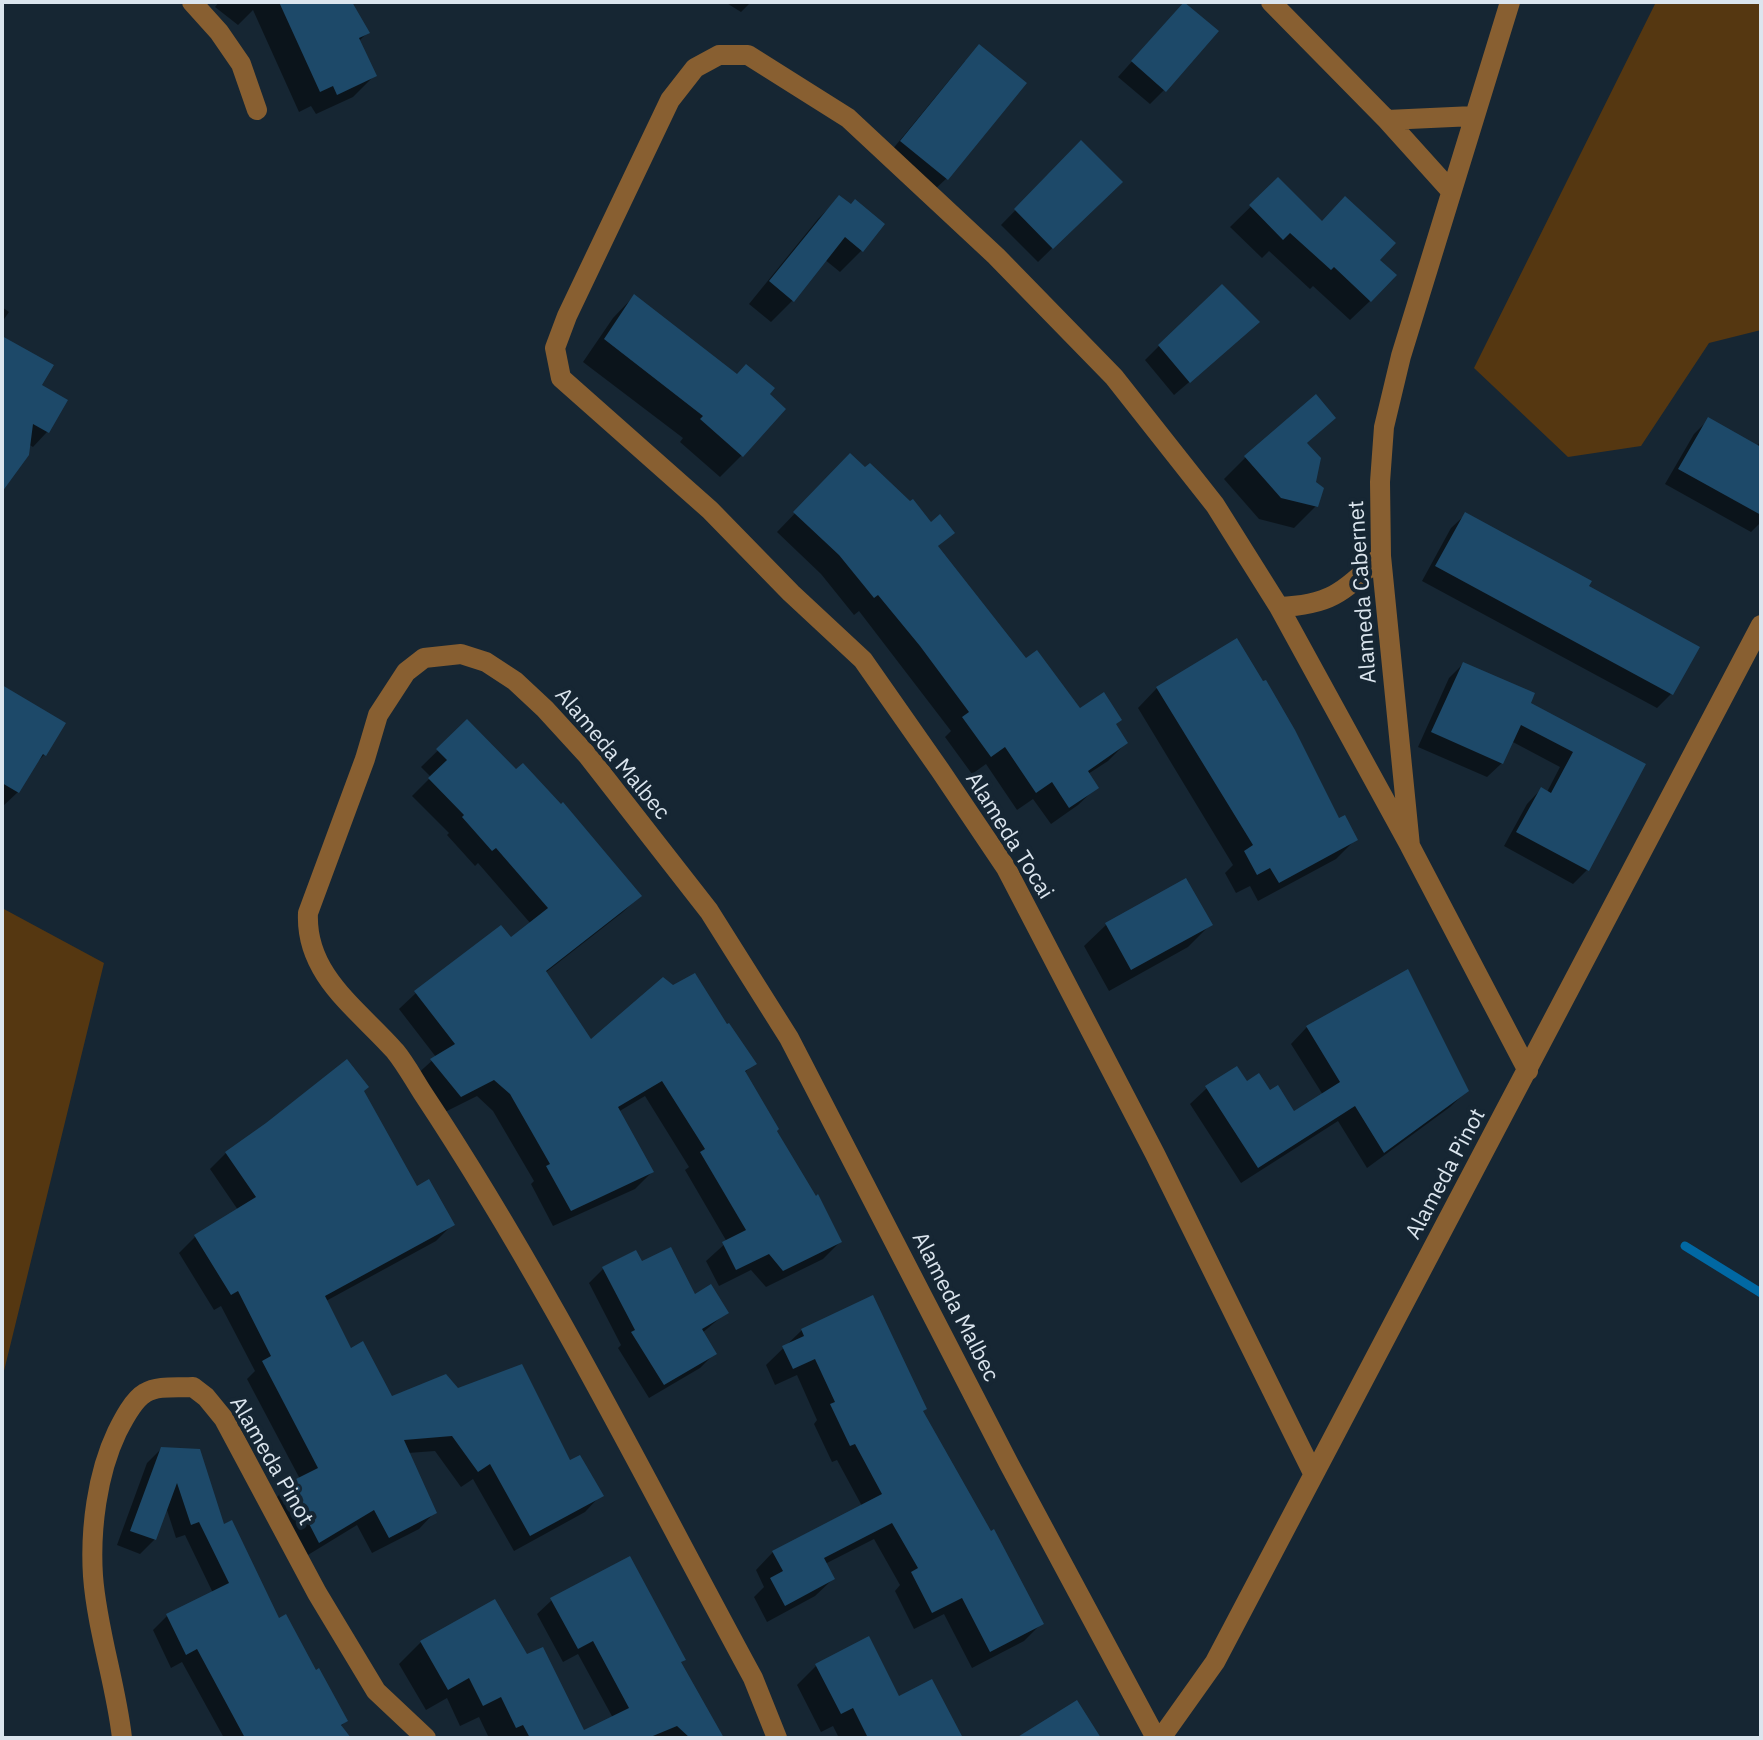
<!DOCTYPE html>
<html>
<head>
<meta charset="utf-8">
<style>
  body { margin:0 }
  #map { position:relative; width:1763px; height:1740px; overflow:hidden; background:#162633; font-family:"IBM Plex Sans",sans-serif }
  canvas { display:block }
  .frame { position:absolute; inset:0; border:4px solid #dbe5ee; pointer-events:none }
</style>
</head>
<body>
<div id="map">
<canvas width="1763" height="1740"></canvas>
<div class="frame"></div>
</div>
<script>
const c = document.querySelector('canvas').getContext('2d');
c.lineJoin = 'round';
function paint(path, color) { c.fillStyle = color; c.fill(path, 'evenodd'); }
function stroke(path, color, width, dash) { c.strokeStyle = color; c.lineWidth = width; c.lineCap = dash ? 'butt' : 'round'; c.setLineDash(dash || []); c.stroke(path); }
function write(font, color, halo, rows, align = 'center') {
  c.font = font + ' "IBM Plex Sans",sans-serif'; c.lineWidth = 8; c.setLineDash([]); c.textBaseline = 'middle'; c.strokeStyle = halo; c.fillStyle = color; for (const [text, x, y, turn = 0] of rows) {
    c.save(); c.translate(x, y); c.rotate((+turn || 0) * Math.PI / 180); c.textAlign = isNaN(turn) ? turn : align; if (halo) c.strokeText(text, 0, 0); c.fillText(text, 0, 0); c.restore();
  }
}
const green = new Path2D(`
  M1656,2H1761V330L1709,343L1641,446L1568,457L1474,368Z
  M2,908L104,963L2,1379Z`);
const shadow = new Path2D(`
  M219,2H350L367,33L359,41L374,76L353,97L316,114L311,106L299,112L253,10L238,25L215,7Z
  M725,2H751L741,12Z
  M1171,18L1164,90L1150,104L1118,77Z
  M965,61L947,178L932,192L887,156Z
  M1081,143L1120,182L1038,262L1001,225Z
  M1278,180L1322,223L1378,260L1370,301L1350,320L1313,286L1310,289L1269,251L1262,258L1230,227Z
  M839,198L862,250L840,272L824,259L793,300L771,322L749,304L818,219Z
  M634,296L742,455L720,477L680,442L683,438L583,362L613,318Z
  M2,307L9,312L2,322Z
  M1243,336L1174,395L1145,360L1159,346Z
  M2,374L40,386L65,401L47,432L33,447L28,444L2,485Z
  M1334,418L1306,444L1316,506L1294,528L1259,519L1224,479L1246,457Z
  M1708,420L1757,447L1761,439V522L1751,532L1665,484L1694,434Z
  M850,456L931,524L952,532L936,548L1026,661L1079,711L1114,725L1126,743L1108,761L1088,774L1097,787L1078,805L1051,824L1033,799L1017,810L986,764L972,774L945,737L951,731L859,611L854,615L821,574L777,532Z
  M1466,514L1587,587L1671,694L1657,708L1422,581L1451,528Z
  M1463,664L1528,704L1643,765L1587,870L1573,884L1504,846L1527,804L1541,789L1547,792L1560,767L1511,741L1502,763L1487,777L1418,747L1449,678Z
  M2,688L44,755L33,766L18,792L2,807Z
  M1157,688L1338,821L1356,839L1336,859L1258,901L1250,886L1236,893L1225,873L1233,865L1138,708Z
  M467,722L640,896L623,912L545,973L590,1042L726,1027L754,1064L744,1073L840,1242L823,1259L766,1287L751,1270L719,1286L706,1261L727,1242L685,1170L689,1167L645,1096L618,1112L652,1172L635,1189L553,1226L531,1184L534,1181L493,1111L477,1096L443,1113L414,1077L436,1057L399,1009L416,993L510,940L531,924L478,863L475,866L447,835L449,833L412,796L431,777L421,767Z
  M1106,925H1210L1188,947L1109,991L1084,946Z
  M1307,1027L1467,1091L1450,1107L1367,1168L1338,1121L1241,1183L1190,1104L1207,1088L1269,1093L1294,1114L1323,1095L1291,1044Z
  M362,1091L416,1188L452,1225L436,1241L326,1301L350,1351L391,1399L457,1391L570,1463L601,1495L585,1512L514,1551L473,1479L461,1487L435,1451L408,1453L435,1512L419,1529L372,1553L357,1525L303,1558L273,1501L289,1485L300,1479L247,1379L255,1371L221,1306L214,1310L179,1253L195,1237L238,1210L210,1169L226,1153Z
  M641,1264L726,1313L702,1333L715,1353L700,1368L649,1398L618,1348L621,1345L589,1283L603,1269Z
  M802,1330L921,1412L1041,1624L1024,1641L972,1668L944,1614L914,1629L895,1591L900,1585L874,1539L825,1564L833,1579L815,1596L767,1622L754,1597L764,1587L756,1570L773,1552L862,1506L837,1460L832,1462L814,1424L817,1420L797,1375L775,1385L766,1365Z
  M161,1449L222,1527L278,1621L316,1672L346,1721L340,1727L349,1738H224L182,1662L171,1668L153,1630L167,1616L213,1593L185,1535L176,1538L166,1507L155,1539L140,1554L117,1545L147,1463Z
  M552,1600L680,1663L718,1738H489L479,1717L460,1726L447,1698L426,1710L399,1664L421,1642L526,1657L585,1738L613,1718L578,1654L563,1662L537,1614Z
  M868,1639L899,1698L961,1738H839L833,1726L821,1732L797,1685L816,1666Z`);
const stream = new Path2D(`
  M1685,1246L1761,1293`);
const building = new Path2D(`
  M279,2H352L370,33L359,38L377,76L337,95L333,86L320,92Z
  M1184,2L1219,31L1166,92L1131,61Z
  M979,44L1027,83L948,180L900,141Z
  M1081,140L1123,182L1053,249L1014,209Z
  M1278,177L1322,221L1345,196L1396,243L1380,260L1397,275L1371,302L1334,267L1331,270L1290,233L1283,240L1249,205Z
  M839,195L851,204L855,199L885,224L863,252L845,237L794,302L769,281Z
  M1222,284L1260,322L1190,383L1158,345Z
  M634,294L737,374L746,364L775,388L770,394L786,409L743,457L700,419L703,416L604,339Z
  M2,336L54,365L42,385L68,400L49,433L33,424L29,455L2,492Z
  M1316,394L1336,418L1307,443L1321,458L1316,482L1324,488L1318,507L1281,498L1244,456Z
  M1708,417L1761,447V515L1678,469Z
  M850,453L865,467L870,463L910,501L913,499L931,522L940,514L955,533L938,546L1026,658L1037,650L1080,708L1104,692L1122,720L1116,724L1128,743L1088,771L1099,788L1069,808L1052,782L1036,793L1005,747L991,757L962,717L969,712L920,646L878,595L874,598L839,555L793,512Z
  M1465,512L1592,581L1589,586L1700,647L1673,695L1435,566Z
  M1237,638L1263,681L1266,680L1295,730L1339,818L1345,815L1358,840L1279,883L1270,868L1257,875L1244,851L1253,845L1156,687Z
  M1463,662L1535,693L1531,703L1646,764L1589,871L1516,832L1541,787L1551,793L1573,752L1521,725L1503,764L1431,732Z
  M2,685L66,723L46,756L43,754L19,793L2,783Z
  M467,719L516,769L523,763L561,804L563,802L642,896L546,971L591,1039L663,977L673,985L695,973L727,1024L729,1023L757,1064L745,1071L779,1129L777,1131L816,1196L818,1194L842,1242L783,1271L769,1254L736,1270L722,1242L746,1230L700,1152L705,1149L662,1081L618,1107L654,1172L571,1211L546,1166L550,1164L510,1094L494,1080L461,1097L430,1059L455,1044L414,991L501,925L511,937L548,908L496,848L492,851L462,817L464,815L428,778L447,760L436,749Z
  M1186,878L1213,925L1131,970L1105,923Z
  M1408,969L1469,1091L1384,1153L1355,1106L1258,1168L1205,1086L1237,1066L1247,1081L1259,1073L1270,1090L1278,1085L1294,1111L1340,1082L1306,1026Z
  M347,1059L369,1087L364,1091L417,1186L429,1179L455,1225L325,1296L351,1348L363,1341L392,1396L446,1374L458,1388L522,1364L570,1460L580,1455L604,1496L530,1536L490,1464L478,1472L452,1436L404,1440L437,1513L389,1538L374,1510L319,1543L288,1483L318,1468L262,1361L271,1356L238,1291L231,1295L194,1235L256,1197L225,1152L266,1123Z
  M671,1247L695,1294L711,1284L729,1313L702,1329L717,1354L664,1385L631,1332L635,1330L602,1267L636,1250L642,1261Z
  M873,1295L927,1409L923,1411L991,1531L994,1529L1044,1624L990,1652L962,1598L932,1613L911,1572L918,1568L892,1523L824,1558L835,1579L785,1606L770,1578L783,1571L772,1551L882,1494L855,1444L850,1446L830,1404L835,1402L815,1359L793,1369L782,1346L804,1336L801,1329Z
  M161,1447L200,1449L224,1524L232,1520L279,1618L286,1614L316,1670L319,1668L348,1721L341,1725L351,1738H245L197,1649L186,1655L166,1614L229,1583L199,1522L191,1525L177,1483L156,1540L130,1531Z
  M630,1556L686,1660L681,1662L724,1738H690L677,1726L648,1738H530L523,1725L516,1728L501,1697L483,1706L469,1678L448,1690L420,1641L495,1599L527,1654L543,1647L584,1730L629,1708L593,1641L578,1649L550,1598Z
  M869,1636L899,1696L932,1679L963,1738H868L853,1708L841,1714L815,1664Z
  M1077,1700L1101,1738H1016Z`);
const minor = new Path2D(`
  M192,2L219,32L241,64L257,110
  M1271,2L1387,120L1451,191
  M1510,2L1401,356L1384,427L1380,482L1381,556L1410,846L1528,1071
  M1387,120L1474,116
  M1279,607C1332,605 1344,591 1381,556
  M1313,1473L1155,1154L1006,868L940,770L863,660L791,593L710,510L561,378L555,348L567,316L670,100L695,68L719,55H748L848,118L996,256L1114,377L1215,505L1279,607L1410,846
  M122,1738C116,1684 97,1630 93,1576C90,1530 97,1474 117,1432C123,1420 133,1400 145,1393C158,1385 178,1388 193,1387L206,1397L224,1419L317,1593L376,1691L426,1738
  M777,1738L753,1678C646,1481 546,1279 422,1092C413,1078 405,1063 395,1051C358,1009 305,975 308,913L365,759L378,715L406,672L424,658L461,654L486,662L515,681L545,709L588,756L709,911L789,1038L1009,1464L1156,1738
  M1161,1738L1215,1662L1761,625`);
const streetNames = [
  ["Alameda Cabernet",1363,592,-94],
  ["Alameda Malbec",612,754,50],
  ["Alameda Tocai",1009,836,58],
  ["Alameda Pinot",1446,1174,-62],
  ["Alameda Malbec",955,1307,63],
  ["Alameda Pinot",271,1461,60]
];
paint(green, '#553711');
paint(shadow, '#0007');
stroke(stream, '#0168a3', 9);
paint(building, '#1d4969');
stroke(minor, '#885f31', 20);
write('22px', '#dbe5ee', '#162633', streetNames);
</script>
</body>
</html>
